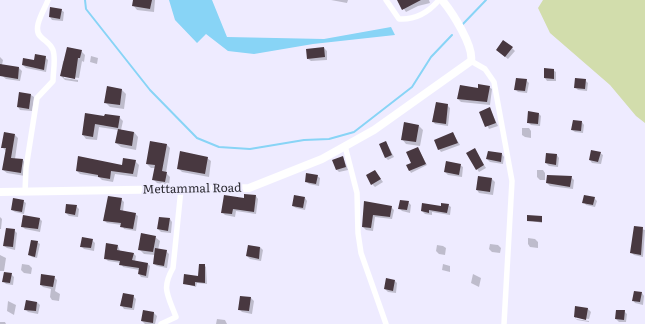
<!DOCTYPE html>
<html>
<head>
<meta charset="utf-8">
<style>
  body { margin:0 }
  canvas { display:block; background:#eeebff }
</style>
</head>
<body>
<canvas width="645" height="324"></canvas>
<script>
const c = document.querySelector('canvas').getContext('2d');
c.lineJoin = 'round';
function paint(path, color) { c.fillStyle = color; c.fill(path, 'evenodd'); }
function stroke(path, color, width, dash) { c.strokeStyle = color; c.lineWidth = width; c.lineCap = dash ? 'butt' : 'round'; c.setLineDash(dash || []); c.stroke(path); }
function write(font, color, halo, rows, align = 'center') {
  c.font = font + ' Literata,serif'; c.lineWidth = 4; c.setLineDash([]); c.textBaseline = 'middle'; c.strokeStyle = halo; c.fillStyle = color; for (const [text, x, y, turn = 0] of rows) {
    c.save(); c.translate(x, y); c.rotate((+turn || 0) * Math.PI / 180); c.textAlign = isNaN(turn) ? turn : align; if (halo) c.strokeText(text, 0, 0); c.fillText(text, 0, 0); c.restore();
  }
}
const green = new Path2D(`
  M543,0H645V123L636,116L610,85L550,33L538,8Z`);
const water = new Path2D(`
  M169,0H212L227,37L324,39L391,27L395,35L313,44L254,54L228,51L206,34L197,43L175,20Z`);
const shadow = new Path2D(`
  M134,0H155L154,12L137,10L133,5Z
  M331,0H348L347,3Z
  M398,0H429L430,3L418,6L406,12Z
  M61,10L64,12L63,21L52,20L50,17Z
  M324,48L327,51V60L311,61L308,59Z
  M512,48L515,51L508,59L500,53Z
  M81,51L85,55L84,62L82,61L79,78L64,76V78L78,80V82L65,80L61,76L63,61L66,62Z
  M91,56L98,58L97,64L90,62Z
  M0,57L3,60L2,65L19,68L22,71L20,81L6,79L0,74Z
  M45,57L48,60L46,72L26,68L23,65Z
  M553,70L556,72V81H547L545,78Z
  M526,80L529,83L527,93L518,92L515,89Z
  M585,80L588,83L587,91L578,90L575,87Z
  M489,87L492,89L490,105L461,102L458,99L479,89Z
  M122,90L126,94L124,109L110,107L105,102Z
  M20,93L31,95L34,97L32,111L20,110L18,107Z
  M447,105L450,108L448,126L435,124L433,121Z
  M490,109L498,126L489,129L481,112Z
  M86,114L105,117H119L123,121L121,130L134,132L138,137L136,150L121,147L116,143L118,130L99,127L97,140L86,139L83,135Z
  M539,114L541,116L540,126L531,125L528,122Z
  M582,122L584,125L583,133L575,132L572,130Z
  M419,126L423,130L420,146L406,144L402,139Z
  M522,128H529L531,131V138L525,137L522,135Z
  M453,133L460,145L441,152L439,149Z
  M15,135L18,138L15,159L23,160L26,164L25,176L7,173L3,170L6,151L2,147Z
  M386,142L394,157L388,160L386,158Z
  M166,144L170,148L166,173L170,177L169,185L157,183L153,179L155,168H151L147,164Z
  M474,149L486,168L479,172L477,169Z
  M419,150L427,165L411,173L407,166L413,163Z
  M600,153L603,155L601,164L592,163L590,160Z
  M502,154L504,157L503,164L490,162L487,159Z
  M557,155L559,158L558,167L549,166L546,163Z
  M343,157L348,170L339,172L337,170Z
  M207,158L211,161L209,177L182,172L178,168Z
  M135,161L139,165L137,177L115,174L113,182L102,180L99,177L80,174L77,171L123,166Z
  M460,165L463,167L462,177L448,175L445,172Z
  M537,170H543L545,173V180H540L537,177Z
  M375,171L383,182L375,187L372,184Z
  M317,176L320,178L319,186L309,184L306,181Z
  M479,177L492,179L495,182L493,195L479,193L477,190Z
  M571,177L574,180L573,189L550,186L547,183Z
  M256,196L258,199L256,214L236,211L235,217L225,215L222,212L245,199Z
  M305,198L307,201L305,210L296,208L293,206Z
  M594,198L597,201L595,207L586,205L584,202Z
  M121,199L124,202L123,212L135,214L138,216L136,231L124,229L122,225L107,223L104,220Z
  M23,201L26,203L24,214L15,212L12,210Z
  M408,202L411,205L410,213L402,211L400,209Z
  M365,203L391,207L394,210L392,219L375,217L373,231L366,230L363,227Z
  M448,205L451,207L450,215L432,212V215L425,214L422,211Z
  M76,206L79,209L78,217L69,216L66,213Z
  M0,217L2,219L1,229H0Z
  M542,217V223L528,220Z
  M39,218L42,221L40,232L25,229L22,226Z
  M170,219L172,222L171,233L161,232L158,229Z
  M635,227L645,230L643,257L634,255L631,252Z
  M14,230L17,233L15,250L7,248L4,246Z
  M155,237L160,241L158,250L166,251L169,254L167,268L157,266L154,264L155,255L144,254L139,249Z
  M528,238L535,239L538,242V248L530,247L528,244Z
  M92,240L95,243L94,251L84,249L81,246Z
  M37,242L40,244L37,258L32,257L29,255Z
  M490,244L498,245L501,248L500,253L492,252L489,249Z
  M437,245L443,246L446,248L445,255L439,254L436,251Z
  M118,246L120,251L133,253L136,256L135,262L148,264L150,266L148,278L141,277L139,274V270L123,267L121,263L108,261L105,258Z
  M249,246L260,247L263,250L261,261L250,259L247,256Z
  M0,255L6,258L4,271H0Z
  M22,264L29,265L32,268L31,274L24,273L21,270Z
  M443,264L450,266V272L442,270Z
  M204,265L206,267L207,284L197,283L196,287L184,283L198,277Z
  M11,274L14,277L13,285L6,284L3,281Z
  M473,274L481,278L479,287L471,283Z
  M54,277L57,280L55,291L60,294L59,301L52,300L50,297L51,289L43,287L41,285Z
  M395,281L397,283L396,293L388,292L385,289Z
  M642,293L644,296L643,305L635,303L633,300Z
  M133,296L136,299L134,310L124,309L122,306Z
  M241,297L251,298L254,301L252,314L242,312L239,309Z
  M8,301L16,305L14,315L7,311Z
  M37,302L40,305L38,314L28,312L25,309Z
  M576,307L588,309L591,312L589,319L576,317V319L575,317Z
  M144,311L154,313L157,316L155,324H145L142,321Z
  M624,311L627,314L626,322H619L616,319Z
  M217,319L225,320L227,324H216Z
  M576,319L589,321V322L577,320Z
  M0,322H5L6,324H0Z`);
const stream = new Path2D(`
  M85,0L86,9L150,90L197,138L219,147L250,149L304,140L329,139L354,132L412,87L431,57L452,35
  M462,25L486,0`);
const building = new Path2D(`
  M133,0H152L150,9L132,6Z
  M397,0H421L402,10Z
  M50,7L62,9L60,19L49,17Z
  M503,40L513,47L505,57L496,50Z
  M67,47L82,50L80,58H78L75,79L60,76Z
  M324,47L325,57L307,59L306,49Z
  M35,54L46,56L44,70L22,65L23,58L34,60Z
  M0,64L19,67L18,79L0,76Z
  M544,68L554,69V79L544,78Z
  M516,78L527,79L525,91L514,90Z
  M575,78L586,79L585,89L574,88Z
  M478,84L490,86L487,102L457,99L460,85L478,88Z
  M107,86L122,89L120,105L104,103Z
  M19,92L31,94L29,109L17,107Z
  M436,102L448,104L446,124L432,122Z
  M490,107L496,123L485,127L479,112Z
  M528,111L539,113L538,124L527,123Z
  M85,113L104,116L105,114L120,116L118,128L95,124L93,137L82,135Z
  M573,120L582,121L581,131L571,130Z
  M404,122L419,125L416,142L401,140Z
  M118,129L134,132L132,146L115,143Z
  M4,132L15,134L11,158L23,159L21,173L2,170L6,148H1Z
  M453,132L458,143L438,150L434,140Z
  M150,141L167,144L162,171L167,172L165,182L152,180L155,165L146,164Z
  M386,141L392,155L385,158L379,144Z
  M418,147L426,164L409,171L406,165L411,163L406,152Z
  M475,148L484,165L476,170L466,153Z
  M591,150L601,152L598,162L589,160Z
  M180,151L208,157L205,174L177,169Z
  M488,151L502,153L501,162L486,159Z
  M546,153L557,154L556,165L545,163Z
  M78,156L122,165L123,158L136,160L133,174L111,171L110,179L98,177V175L76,171Z
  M343,156L346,167L336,170L332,160Z
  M446,161L461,164L459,175L444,172Z
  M375,170L381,179L371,185L366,175Z
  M306,173L318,175L316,184L305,182Z
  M547,175L572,176L570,187L546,183Z
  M478,176L492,178L490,192L476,190Z
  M244,194L256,195L254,212L233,209L232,214L221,213L224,195L244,198Z
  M294,195L305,197L303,208L292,206Z
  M584,195L595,197L593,205L582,203Z
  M108,196L122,198L120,210L136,213L133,229L120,227L121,223L103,221Z
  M13,198L24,200L22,212L11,210Z
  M400,200L409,201L407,210L398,209Z
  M364,201L392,206L390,217L373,215L371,228L362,227Z
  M422,203L441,206V203L449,204L447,213L429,210V213L421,211Z
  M66,204L77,205L75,215L65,213Z
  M23,215L40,218L38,229L21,227Z
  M527,215L542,216V222L527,221Z
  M159,217L170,218L168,231L157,229Z
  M634,226L643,227L641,255L630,253Z
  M6,228L15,229L13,247L3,246Z
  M141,233L156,236L153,252L138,250Z
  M82,237L93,239L91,248L80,247Z
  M31,240L38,241L35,257L28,255Z
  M106,243L118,245L117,250L134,253L132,260L148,263L146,276L138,274L139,268L119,265L120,261L104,259Z
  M248,245L260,247L259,259L246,256Z
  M155,248L167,250L164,266L153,264Z
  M199,264H205V283L195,282V286L183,284L184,274L198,276Z
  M4,272L12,273L10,283L2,282Z
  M41,274L55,276L53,287L40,285Z
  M386,278L395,280L393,291L384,289Z
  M634,291L642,292L640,302L632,301Z
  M123,293L134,295L132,308L120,306Z
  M240,296L251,297L249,311L238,310Z
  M26,300L37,302L36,311L24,310Z
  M575,306L588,308L586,320L574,317Z
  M143,310L154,312L153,323L141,321Z
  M616,310H625L624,320L615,319Z`);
const minor = new Path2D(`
  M386,0L399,19C416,20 428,13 439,0
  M471,61L485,69L494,82L512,181L504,324
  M345,146L357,193L358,233L361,253L386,324
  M25,192L26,168L37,98L53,81C53,72 56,59 53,50C50,43 46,42 41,37C31,29 45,9 48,0
  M161,324L176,317C168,295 161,289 173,268L181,189`);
const secondary = new Path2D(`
  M0,192L249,188L322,159L374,130L471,61C474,46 452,12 442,0`);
const streetNames = [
  ["Mettammal Road",192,189,-1]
];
paint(green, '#d2ddac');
paint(water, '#88d4f6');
paint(shadow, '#0003');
stroke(stream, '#88d4f6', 2);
paint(building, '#483840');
stroke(minor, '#fff', 5.5);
stroke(secondary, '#fff', 8);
write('12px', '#2c2b32', '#eeebff', streetNames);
</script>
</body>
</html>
